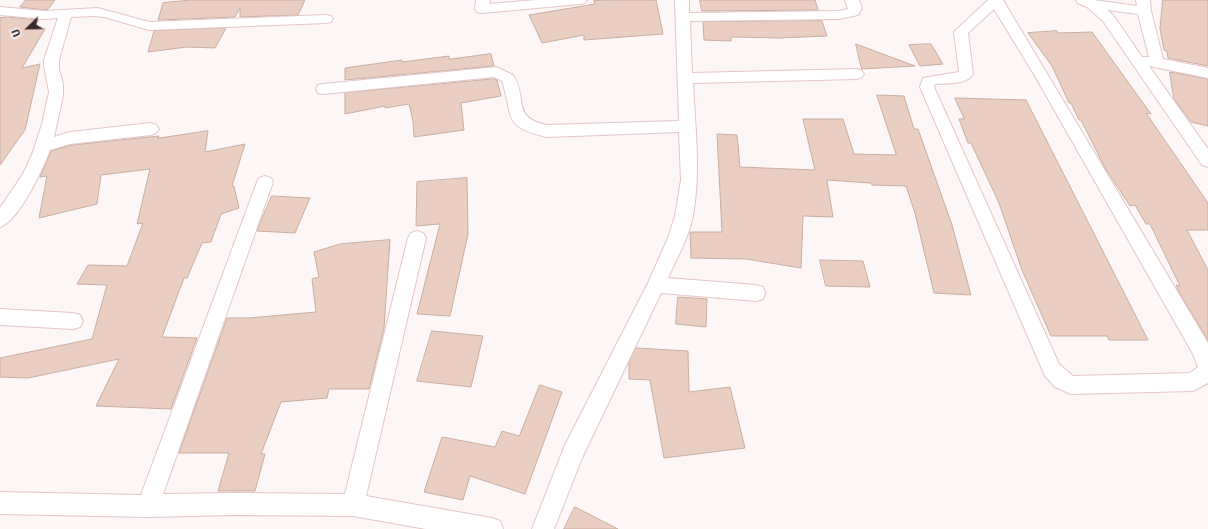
<!DOCTYPE html>
<html>
<head>
<meta charset="utf-8">
<style>
  body { margin:0 }
  #map { position:relative; width:1208px; height:529px; overflow:hidden; background:#fdf6f6; font-family:"Fira Sans",sans-serif }
  canvas { display:block }
  .north { position:absolute; left:8px; top:8px; width:40px; height:40px; -webkit-text-stroke:3px #fdf6f6; paint-order:stroke; rotate:247deg; font-size:11px; font-weight:700; line-height:16px; text-align:center; color:#36292a }
  .north::after { content:''; display:block; margin:auto; width:14px; height:18px; background:#36292a; clip-path:polygon(50% 0,100% 100%,50% 72%,0 100%) }
</style>
</head>
<body>
<div id="map">
<canvas width="1208" height="529"></canvas>
<div class="north">U</div>
</div>
<script>
const c = document.querySelector('canvas').getContext('2d');
c.lineJoin = 'round';
function paint(path, color) { c.fillStyle = color; c.fill(path, 'evenodd'); }
function stroke(path, color, width, dash) { c.strokeStyle = color; c.lineWidth = width; c.lineCap = dash ? 'butt' : 'round'; c.setLineDash(dash || []); c.stroke(path); }
const building = new Path2D(`
  M26,0H55L48,9L45,10L20,7Z
  M192,0H305L298,15L240,17V8L235,17L158,20L163,3Z
  M610,0H656L663,34L584,40V35L542,43L529,15L595,4L594,1Z
  M700,0H815L818,10L702,11Z
  M1163,0H1208V66L1168,58L1167,51L1164,50L1160,29Z
  M8,17L39,20L32,29H45L22,68L40,64L25,130L0,165V18Z
  M822,21L827,36L780,38L731,37V41L704,40L703,22Z
  M226,28L215,48L187,47L148,52L154,31Z
  M1057,31L1058,33L1092,32L1151,114L1146,113L1208,203V230H1187L1208,270V340L1180,294L1176,285L1180,286L1150,224H1146L1135,205L1130,206L1105,168L1081,120H1079L1071,103H1069L1052,66L1028,33Z
  M856,44L915,66L862,69Z
  M931,44L943,64L920,66L909,45Z
  M491,54L494,66L345,80V68L402,60V62L449,56V59Z
  M1170,72L1208,79V126L1191,122L1174,99Z
  M494,79L497,80L501,96L461,103L464,130L414,137L413,121L409,104L385,108V106L345,114V93Z
  M877,95L904,96L914,129H918L952,225L971,295L934,293L915,213L906,186L872,185L871,183L827,180L833,217L803,216L801,268L746,259L691,258L690,232H722L717,134L737,135L740,167L815,170L803,119H843L854,154L896,155Z
  M955,98L1026,100L1148,340H1109L1107,336H1051L1022,270L999,203L971,143H968L959,119H964Z
  M208,131L205,152L245,144L232,186H234L239,208L221,214L211,242L202,243L187,278H184L162,337L197,338L171,409L96,406L119,359L28,378L0,377V358L92,339L107,285L77,284L88,265L127,266L143,223L137,224L150,169L101,175L97,204L39,218L47,176L40,177L51,151L72,145L159,136L158,138Z
  M467,178L468,234L450,316L417,314L440,224L416,226L417,182Z
  M272,196L310,198L295,233L257,231Z
  M390,240L384,328L369,389H329L327,398L281,402L261,454H265L255,491H218L229,453H179L227,318H249L316,312L312,279L319,277L314,252L340,244Z
  M820,260L863,261L870,287L826,286Z
  M678,297L707,299L706,327L676,324Z
  M432,331L483,336L471,387L417,381Z
  M636,348L688,351L689,392L730,387L745,448L664,458L650,380L629,379V362Z
  M540,385L562,392L525,494L470,476L463,500L424,492L442,437L495,447L502,431L519,436Z
  M575,507L618,529H564Z`);
const street = new Path2D(`
  M476,0H490L489,4L536,0H587L585,3L580,4L482,13L477,12L475,9Z
  M675,0H689V13L839,11L848,9L845,0H859L862,8L858,15L839,19L690,21L692,73L857,69L862,71L864,74L862,77L857,79L693,83C695,126 701,172 693,215C689,237 677,258 668,278L756,285L763,287L765,293L763,299L756,301L661,293L582,458L554,529H532L565,445L648,283L668,238L675,216L681,180L679,132L547,137C501,126 514,117 502,81L494,77L323,94L318,93L316,89L318,85L323,84L496,67L513,75C528,98 511,118 547,125L679,121Z
  M988,0H1003L1208,343V383L1193,391L1071,394L1055,387L1045,376L920,87L923,78L959,72L954,32ZM994,9L1035,76L1193,354L1198,367L1190,373L1073,376L1059,364L934,87L935,84C946,83 967,85 973,74L968,33Z
  M1076,0H1094L1137,6L1136,0H1150L1151,11L1163,59L1208,68V78L1149,66L1208,149V167L1202,165L1103,21L1087,7L1078,3ZM1107,10L1138,14L1149,57H1142L1113,15Z
  M0,7L45,11L98,8L149,22L326,15L331,16L333,19L331,22L326,23L149,30L104,17L94,16L71,17L59,60V69L63,84V96L54,137L70,132L151,123L156,125L159,129L156,133L151,135L70,144L50,150C43,169 19,221 0,227V208L23,174L33,152L42,124L49,92L44,66V60L58,18L45,19L0,15Z
  M265,176L271,178L273,182L163,494L235,493L345,494L408,238L411,233L417,231L423,233L426,238L366,496L492,518L500,521L503,529H426L353,516L235,515L148,517L0,514V492L141,495L257,182L259,178Z
  M0,309L73,313L80,315L83,321L80,327L73,329L0,325Z`);
paint(building, '#ebcec2');
stroke(building, '#c9ada1', 1);
stroke(street, '#e5c5c6', 2);
paint(street, '#fff');
</script>
</body>
</html>
